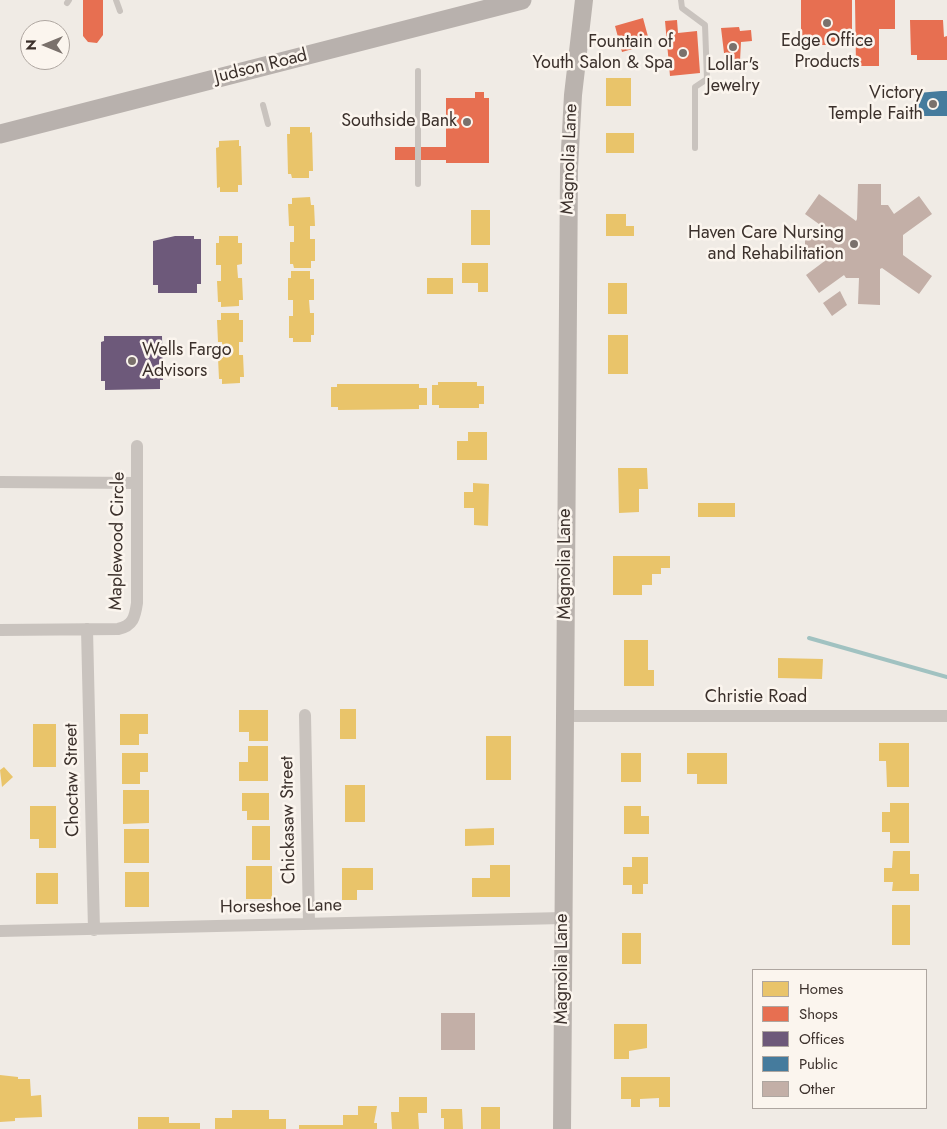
<!DOCTYPE html>
<html>
<head>
<meta charset="utf-8">
<style>
  body { margin:0 }
  #map { position:relative; width:947px; height:1129px; overflow:hidden; background:#f0ebe5; font-family:Jost,sans-serif }
  canvas { display:block }
  .legend { position:absolute; left:752px; top:969px; width:175px; height:140px; box-sizing:border-box; background:#fbf5ee; border:1px solid #aea6a0; margin:0; padding:6px 9px; list-style:none; font-size:15px; color:#3b302b }
  .legend li { display:flex; align-items:center; gap:10px; height:25px }
  .legend b { width:25px; border:1px solid #aea6a0 }
  .north { position:absolute; left:20px; top:20px; width:50px; height:50px; box-sizing:border-box; background:#fbf5ee; border:1px solid #aea6a0; border-radius:50%; rotate:270deg; font-size:14px; font-weight:700; line-height:20px; text-align:center; color:#3b302b }
  .north::after { content:''; display:block; margin:auto; width:18px; height:22px; background:#7a716c; clip-path:polygon(50% 0,100% 100%,50% 72%,0 100%) }
</style>
</head>
<body>
<div id="map">
<canvas width="947" height="1129"></canvas>
<ul class="legend">
<li><b style="height:14px;background:#e9c46a"></b>Homes</li>
<li><b style="height:14px;background:#e76f51"></b>Shops</li>
<li><b style="height:14px;background:#6d597a"></b>Offices</li>
<li><b style="height:14px;background:#457b9d"></b>Public</li>
<li><b style="height:14px;background:#c3afa7"></b>Other</li>
</ul>
<div class="north">N</div>
</div>
<script>
const c = document.querySelector('canvas').getContext('2d');
c.lineJoin = 'round';
function paint(path, color) { c.fillStyle = color; c.fill(path, 'evenodd'); }
function stroke(path, color, width, dash) { c.strokeStyle = color; c.lineWidth = width; c.lineCap = dash ? 'butt' : 'round'; c.setLineDash(dash || []); c.stroke(path); }
function write(font, color, halo, rows, align = 'center') {
  c.font = font + ' Jost,sans-serif'; c.lineWidth = 5; c.setLineDash([]); c.textBaseline = 'middle'; c.strokeStyle = halo; c.fillStyle = color; for (const [text, x, y, turn = 0] of rows) {
    c.save(); c.translate(x, y); c.rotate((+turn || 0) * Math.PI / 180); c.textAlign = isNaN(turn) ? turn : align; if (halo) c.strokeText(text, 0, 0); c.fillText(text, 0, 0); c.restore();
  }
}
const homes = new Path2D(`
  M606,78H631V106H606Z
  M290,127H310V133L312,132L313,171H309V178H292L291,174H288L287,134H290Z
  M606,133H634V153H606Z
  M239,140V146H241L242,185H238V192H220V187L217,188L216,148L219,147V141Z
  M310,197L311,205H314L315,226H310V239H315V261H311V268H294L293,264H290V242H294V226H289L288,204H292V198Z
  M471,210H490V245H471Z
  M606,214H626V226H634V236H606Z
  M219,236H238V243H242V264L237,265L238,278H242L243,300H239V306L221,307V302H218L217,281H221V265H216V243H219Z
  M462,263H488V292H478V283H462Z
  M291,271H310V279H314V300H309L310,313H314V335H311V342H293V338H289V316H293V300H288V278H291Z
  M427,278H453V294H427Z
  M608,283H627V314H608Z
  M221,313H239V320H243V342H239V355H243L244,377H240V383L222,384V379H219L218,358H223L222,342H218L217,320H221Z
  M608,335H628V374H608Z
  M438,382H477V386H484V404H479V408H439V405H432V385H438Z
  M337,384H419V388H427V405H419V409L338,410V407H331V387H337Z
  M468,432H487V460H457V441H468Z
  M618,468H647L648,489H639V512L619,513Z
  M473,483L489,484L488,526L474,525V508H464V492H473Z
  M698,503H735V517H698Z
  M613,556H670V568H661V574H652V585H642V595H613Z
  M624,640H648V670H654V686H624Z
  M778,658L823,659L822,679L778,678Z
  M340,709H356V739H340Z
  M239,710H268V741H249V732H239Z
  M120,714H148V734H139V745H120Z
  M33,724H56V767H33Z
  M486,736H511V780H486Z
  M879,743H909V787H887L886,761H879Z
  M248,746H268V781H239V762H248Z
  M122,753H148V772H140V784H122Z
  M621,753H641V782H621Z
  M687,753H727V784H697V774H687Z
  M4,767L13,777L2,787L0,770Z
  M345,785H365V822H345Z
  M123,790H149V823L123,824Z
  M242,793H269V820H247V811H242Z
  M890,803H909V843H890V832H882V812H890Z
  M30,806H56V848H39V839H30Z
  M624,806H641V816H649V834H624Z
  M252,826H270V860H252Z
  M494,828V845L465,846V829Z
  M124,829H149V863H124Z
  M893,851H910V874H919V891H892L893,882H884V868H892Z
  M632,857H648V884H643V894H632V885H623V867H632Z
  M490,865H510V897H472V878H490Z
  M246,866H272V899H246Z
  M342,868H373V890H357V900H342Z
  M125,872H149V907H125Z
  M36,873H58V904H36Z
  M892,905H910V945H892Z
  M622,933H641V964H622Z
  M614,1024H647V1048L629,1051V1059H614Z
  M0,1075L18,1077V1079H30L31,1096L41,1095L42,1117L15,1118V1121L0,1122Z
  M621,1077H670V1107H659V1098L640,1099V1107H631V1099H621Z
  M399,1097H427V1113H418L419,1129H392L391,1112H399Z
  M358,1106H377L374,1123H377V1129H299V1125H343V1115H358Z
  M481,1107H500V1129H481Z
  M441,1109H462L463,1129H444V1118H441Z
  M232,1110H269V1119H286V1129H215V1118H232Z
  M138,1117H169V1123H200V1129H138Z`);
const shops = new Path2D(`
  M83,0H103V35L97,43L88,42L83,36Z
  M801,0H852V45H801Z
  M855,0H895V29H879V66H856Z
  M643,18L650,44L622,52L615,26Z
  M677,20L678,33L697,31L700,73L670,76L665,21Z
  M910,20H943L944,37L947,36V60H917V55H911Z
  M739,27L740,31L751,30L752,41L741,42L740,61H733L732,53H724L721,28Z
  M475,92H484V98H489V163H446V160H395V147H446V98H475Z`);
const offices = new Path2D(`
  M175,236H194V239H201V284H197V293H158V285H153V241Z
  M104,336H162L163,380H160V389L105,390V381H101V342L104,341Z`);
const public = new Path2D(`
  M941,91H947V116H918V93Z`);
const stream = new Path2D(`
  M809,638L947,677`);
const building = new Path2D(`
  M858,184H881V205H888L894,214L919,196L932,214L903,235V255L932,276L919,294L882,268L880,269V305L858,304L859,278H846L844,275L819,293L806,275L830,257L826,252H805V236H827L830,232L805,214L819,194L856,221L857,219Z
  M840,291L847,305L832,316L823,303Z
  M441,1013H475V1050H441Z`);
const service = new Path2D(`
  M116,0L120,11
  M681,0L682,8L705,25L707,79L695,87V148
  M67,3L69,0
  M263,105L268,124
  M418,184V71`);
const minor = new Path2D(`
  M0,482L137,483
  M87,629L94,930
  M0,630L118,629C133,626 135,617 137,603V446
  M305,715L309,924
  M565,716H947
  M0,931L563,918`);
const secondary = new Path2D(`
  M562,1129L569,168L573,95L584,0`);
const primary = new Path2D(`
  M0,134L522,0`);
const markers = [
  [827,23,5,"#7a716c"],
  [733,47,5,"#7a716c"],
  [683,53,5,"#7a716c"],
  [933,104,5,"#7a716c"],
  [467,122,5,"#7a716c"],
  [854,244,5,"#7a716c"],
  [132,361,5,"#7a716c"]
];
const poiNames = [
  ["Edge Office",827,42,"center"],
  ["Products",827,63,"center"],
  ["Fountain of",673,43],
  ["Youth Salon & Spa",673,64],
  ["Lollar's",733,66,"center"],
  ["Jewelry",733,87,"center"],
  ["Victory",923,94],
  ["Temple Faith",923,115],
  ["Southside Bank",457,122],
  ["Haven Care Nursing",844,234],
  ["and Rehabilitation",844,255],
  ["Wells Fargo",142,351,"left"],
  ["Advisors",142,372,"left"]
];
const streetNames = [
  ["Judson Road",261,67,-14],
  ["Magnolia Lane",570,159,-88],
  ["Maplewood Circle",118,541,-89],
  ["Magnolia Lane",566,564,-90],
  ["Christie Road",756,698],
  ["Choctaw Street",73,780,-91],
  ["Chickasaw Street",289,820,-91],
  ["Horseshoe Lane",281,907,-1],
  ["Magnolia Lane",563,969,-90]
];
paint(homes, '#e9c46a');
paint(shops, '#e76f51');
paint(offices, '#6d597a');
paint(public, '#457b9d');
stroke(stream, '#a1c2c1', 4);
paint(building, '#c3afa7');
stroke(service, '#c9c3be', 6);
stroke(minor, '#c9c3be', 12);
stroke(secondary, '#bab3ae', 18);
stroke(primary, '#b8b1ad', 19);
for (const [x, y, r, color] of markers) { const dot = new Path2D(); dot.arc(x, y, r, 0, 2 * Math.PI); c.fillStyle = color; c.fill(dot); stroke(dot, '#fbf5ee', 2); }
write('18px', '#3b302b', '#fbf5ee', poiNames, 'right');
write('18px', '#3b302b', '#fbf5ee', streetNames);
</script>
</body>
</html>
